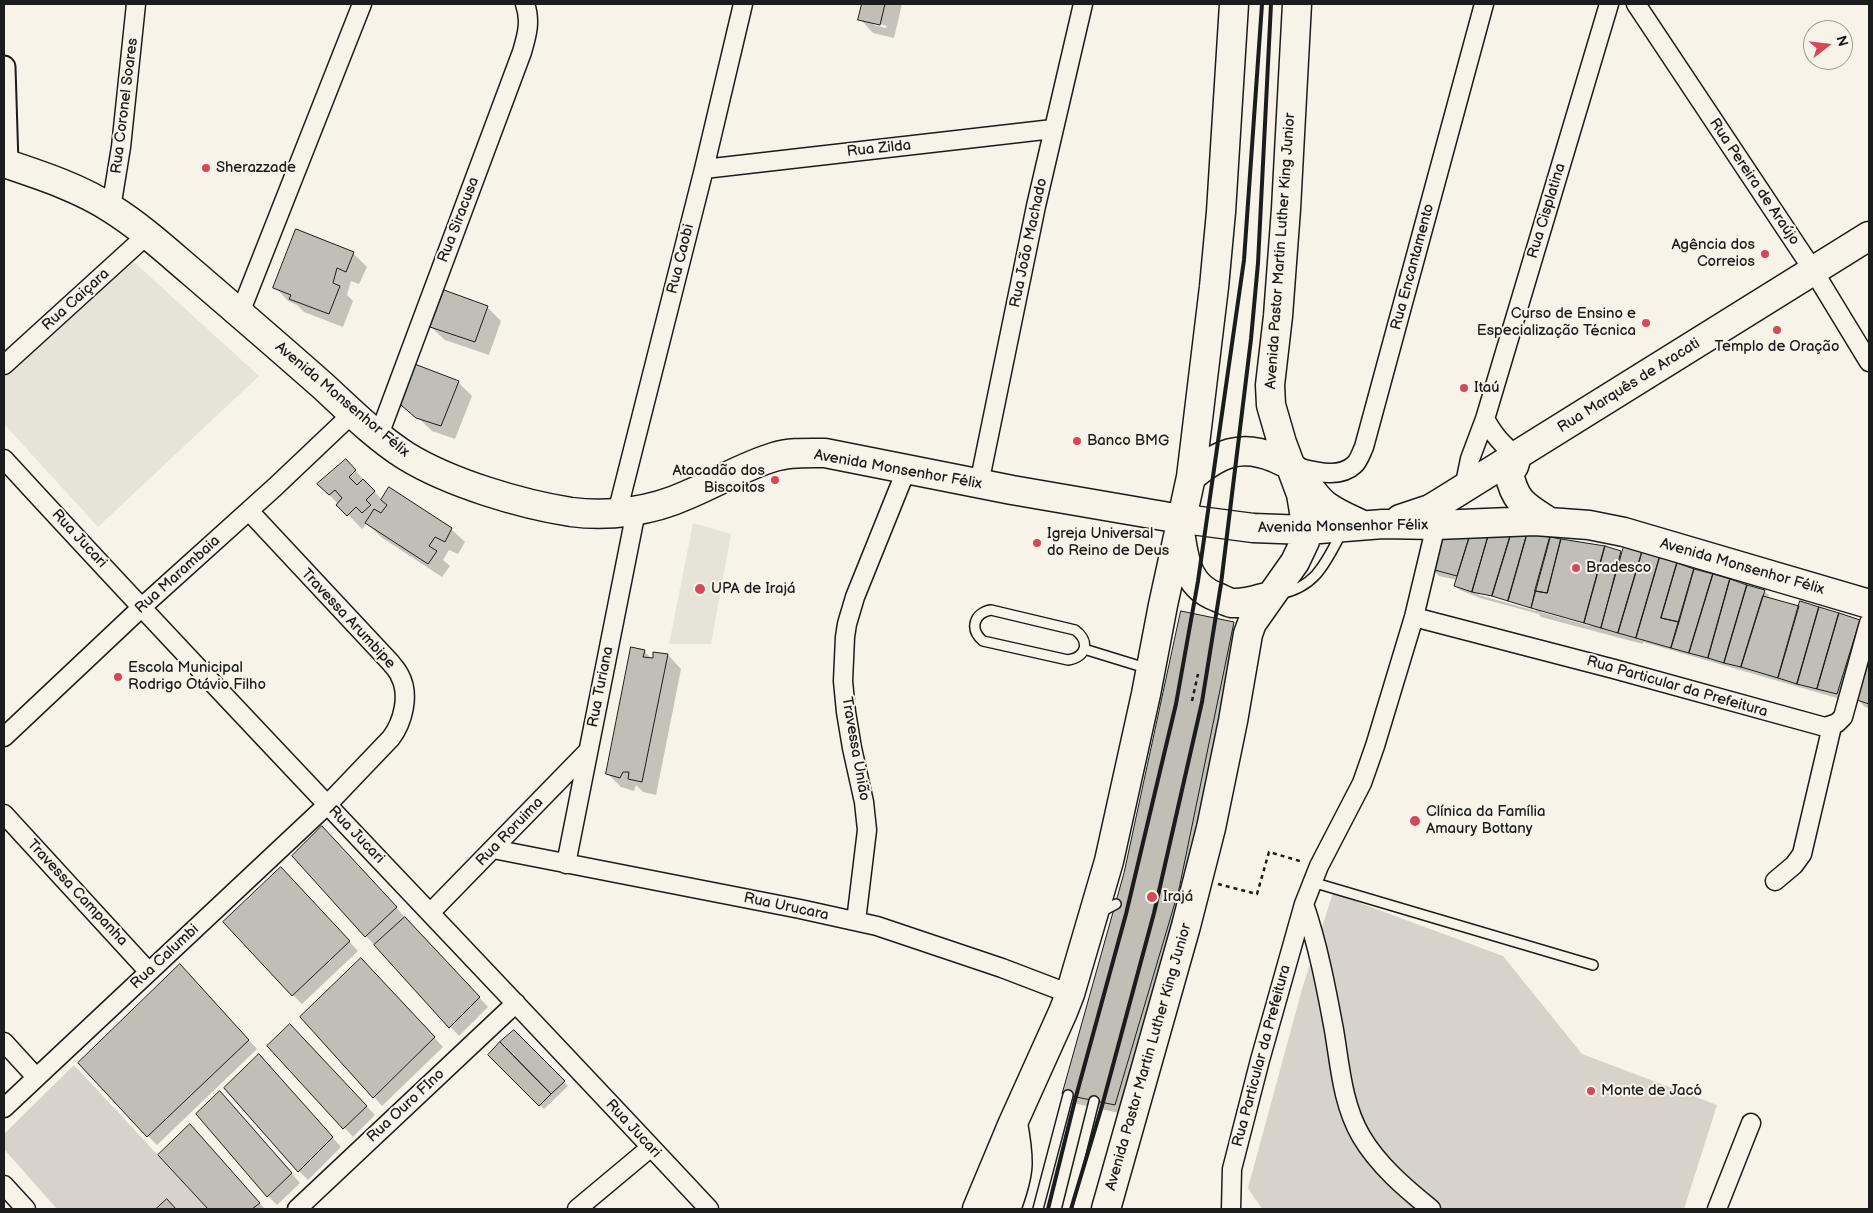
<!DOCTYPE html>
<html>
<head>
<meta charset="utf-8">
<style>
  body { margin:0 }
  #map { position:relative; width:1873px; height:1213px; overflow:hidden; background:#f7f3e8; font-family:"Balsamiq Sans",sans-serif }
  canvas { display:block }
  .frame { position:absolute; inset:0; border:5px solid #1c1c1c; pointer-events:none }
  .north { position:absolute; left:1803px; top:20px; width:50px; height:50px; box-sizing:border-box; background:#f7f3e8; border:1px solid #9f9d96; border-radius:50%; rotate:74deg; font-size:14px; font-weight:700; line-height:20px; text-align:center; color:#1c1c1c }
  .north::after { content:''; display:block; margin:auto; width:18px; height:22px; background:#d1495b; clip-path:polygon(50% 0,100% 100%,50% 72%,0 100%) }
</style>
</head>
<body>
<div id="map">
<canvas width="1873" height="1213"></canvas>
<div class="frame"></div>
<div class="north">N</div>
</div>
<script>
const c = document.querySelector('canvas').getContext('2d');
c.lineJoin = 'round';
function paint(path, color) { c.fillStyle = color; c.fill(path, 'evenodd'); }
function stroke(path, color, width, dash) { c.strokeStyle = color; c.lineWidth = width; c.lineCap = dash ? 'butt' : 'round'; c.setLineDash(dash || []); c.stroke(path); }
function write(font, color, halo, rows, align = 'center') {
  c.font = font + ' "Balsamiq Sans",sans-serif'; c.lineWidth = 4; c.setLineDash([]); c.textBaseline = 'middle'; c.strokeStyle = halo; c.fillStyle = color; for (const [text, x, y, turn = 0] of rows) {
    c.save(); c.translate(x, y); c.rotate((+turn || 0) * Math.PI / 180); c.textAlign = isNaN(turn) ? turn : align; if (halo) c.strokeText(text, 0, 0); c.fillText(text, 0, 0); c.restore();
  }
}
const built = new Path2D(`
  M134,262L259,376L98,527L4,424V378Z
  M693,523L731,534L711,644H669Z`);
const green = new Path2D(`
  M1333,893L1503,956L1582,1054L1717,1105L1684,1209H1262L1248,1188L1302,989Z
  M74,1065L208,1209H176L167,1200L156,1209H57L4,1149V1134Z`);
const shadow = new Path2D(`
  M864,4H902L894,38L873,33L860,19ZM874,22L887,26L886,28L874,25Z
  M353,253L367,267L359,284L351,281L347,295L353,301L343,327L304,312L297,305L288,301L275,287Z
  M487,307L501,321L489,355L445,340L431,327Z
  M458,382L472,396L455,439L432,431L414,414Z
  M346,460L382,500L451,529L465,542L458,554L449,550L443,560L450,566L442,577L381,537L367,523L362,529L319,484Z
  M1469,535L1473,539L1559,535L1558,539L1605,547L1622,553L1625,547L1693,570L1764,591L1769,595L1768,598L1859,621L1866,627L1844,700L1643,642V644L1541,617L1539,614L1480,598L1460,590L1455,585L1457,580L1439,576L1432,569ZM1479,593L1537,608L1536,611L1479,595ZM1541,610L1590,623V626L1541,612Z
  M1233,624L1242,633L1188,898L1124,1114L1073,1103L1063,1094Z
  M644,651L652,659L668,655L681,669L656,795L643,792L636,785L634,791L621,787L607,773Z
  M1869,664V708L1865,707L1858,700Z
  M331,837L488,1007L459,1036L366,936Z
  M290,878L358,951L302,1004L293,995Z
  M370,969L443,1047L382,1106L374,1097Z
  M189,975L257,1049L157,1145L148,1136Z
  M514,1031L568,1086L544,1109L489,1055Z
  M299,1035L375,1115L353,1137L269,1046Z
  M268,1065L341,1147L308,1180L299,1171Z
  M229,1102L300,1183L277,1205L268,1196Z
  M199,1135L265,1209H210L160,1155Z`);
const building = new Path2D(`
  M862,4H885L880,25L858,20Z
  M296,229L354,252L346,272L337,268L333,283L340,286L329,314L289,299L291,295L273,288Z
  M444,290L488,306L475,342L430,327Z
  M412,363L459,381L441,426L416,418L401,405L400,399Z
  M346,459L356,470L349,477L357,485L363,479L375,491L366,500L371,505L362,513L356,507L347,516L336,505L342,498L335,490L329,495L317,484Z
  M389,487L452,528L445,542L435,537L429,546L437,551L428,564L365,523L374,509L381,513L387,505L381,500Z
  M1491,527H1513L1492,596L1472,592Z
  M1513,527H1529L1508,601L1492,596Z
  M1529,527H1553L1531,608L1508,601Z
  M1470,534L1457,576L1431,569L1440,537Z
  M1488,536L1472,592L1454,586L1469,538Z
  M1550,537L1561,539L1547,593L1535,591Z
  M1561,539L1605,546L1584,623L1531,608L1535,591L1547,593Z
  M1605,546L1621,551L1601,628L1584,623Z
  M1624,546L1642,552L1618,633L1601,628Z
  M1642,552L1660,556L1636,638L1618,633Z
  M1660,556L1677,563L1661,618L1679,622L1671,648L1636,638Z
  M1677,563L1694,569L1679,622L1661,618Z
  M1694,569L1713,574L1689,653L1671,648Z
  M1713,574L1730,579L1708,658L1689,653Z
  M1730,579L1747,585L1724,663L1708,658Z
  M1747,585L1765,590L1741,667L1724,663Z
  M1763,596L1799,606L1778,678L1741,667Z
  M1800,601L1819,607L1797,684L1778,678Z
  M1819,607L1839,613L1817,689L1797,684Z
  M1181,611L1234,622L1179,889L1115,1105L1062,1094L1124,873Z
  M1839,613L1860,620L1837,694L1817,689Z
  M631,647L645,650L643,657L653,658V652L668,654L642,782L628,779L629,772H623L620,778L606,774Z
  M1869,660V704L1857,700Z
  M322,826L397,907L365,937L292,856Z
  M281,867L350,941L292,996L223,922Z
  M405,917L480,997L449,1028L374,945Z
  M361,958L435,1037L373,1098L300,1017Z
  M180,964L249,1040L147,1137L78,1063Z
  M290,1024L367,1106L343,1129L267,1046Z
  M514,1030L565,1081L551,1094L500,1042Z
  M500,1042L551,1094L539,1106L488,1055Z
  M259,1054L333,1137L298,1172L224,1088Z
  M220,1091L292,1173L267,1197L196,1114Z
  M190,1124L260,1203L252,1209H208L158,1155Z
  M167,1199L176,1209H156Z`);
const path = new Path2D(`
  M1192,701L1198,674
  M1218,884L1257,894L1269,852L1303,862`);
const service = new Path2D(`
  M1280,594C1317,587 1326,561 1342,532
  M991,610L1075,630C1090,641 1087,657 1068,660L983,641C969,629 974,613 991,610Z
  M1084,649L1149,669
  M1312,882L1593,965
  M1101,912L1116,904
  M1038,1209L1068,1095
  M1067,1209L1094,1101`);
const minor = new Path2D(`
  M1636,4L1813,270L1869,362
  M704,169L1053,129
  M111,208L121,147L136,4
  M240,313L362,4
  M4,365L148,234
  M1485,419C1494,435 1502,445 1517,456
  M379,435L522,52C527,35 531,21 525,4
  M4,459C236,712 475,958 709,1209
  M1292,466C1311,470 1338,480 1354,465C1359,461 1361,453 1364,447L1484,4
  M979,484L1036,206L1083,4
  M1464,488L1470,459L1485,419L1609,4
  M617,513L704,169L743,4
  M1414,617L1614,669L1825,727L1837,723L1843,717L1869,623
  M4,737L142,607L275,487L353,413
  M4,814L149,972
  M493,849L800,909L877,926L1002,968L1070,994
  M566,864L636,511
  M1775,881L1794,865L1802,854L1832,726
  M1304,904C1318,945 1326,987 1334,1030C1340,1065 1342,1103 1361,1136C1378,1165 1405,1188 1431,1209
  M431,912L588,751
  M856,921L867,830L864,802L852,748L846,712L843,681L845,637L847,624L855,597L907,468
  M4,1042L36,1077
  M4,1108L327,805L391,738C403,722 410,695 400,676C398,671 394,667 391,663L249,511
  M4,1185L26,1209
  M297,1209L516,1003
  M577,1209L650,1148
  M1231,1209L1232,1169L1260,1060L1304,904L1319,866L1362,783L1375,746L1414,617L1436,525
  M1717,1209L1751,1123`);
const tertiary = new Path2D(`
  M4,67L7,164`);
const primary = new Path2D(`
  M4,163C40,175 80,188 112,209C142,228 167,251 194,274C237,311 280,348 323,386C349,410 376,437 406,456C450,483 520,504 571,512C610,517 652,511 687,495C716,483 744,466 774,457C790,452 808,453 825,453L1012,490L1169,517L1253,528L1307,530L1383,524L1436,525L1535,521L1589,525L1624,532L1869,604
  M1517,456L1514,466L1509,473C1515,502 1525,506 1548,521
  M1191,477C1218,454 1240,443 1275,458C1281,461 1288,463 1292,467C1305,479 1312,494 1325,505C1337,514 1350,519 1363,525
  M1400,519L1430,509L1440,503L1869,236
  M1181,538C1185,565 1190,587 1217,597C1222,599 1227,602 1232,603C1245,604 1258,599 1270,596
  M977,1209L1013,1123L1063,1012L1070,994L1109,861L1146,694L1163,605L1191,477L1214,287L1221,212L1234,4
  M1006,1209C1020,1172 1020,1162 1013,1123
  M1106,1209L1186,926L1211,828L1233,721L1248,634L1252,623L1295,562L1305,541L1307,530L1301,494L1282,443L1271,405L1270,385L1278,316L1286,209L1297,4`);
const rail = new Path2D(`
  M1048,1209L1075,1100L1126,914L1176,704L1198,581L1244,260L1262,4
  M1071,1209L1102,1106L1154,913L1202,702L1221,584L1251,339L1258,263L1271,4`);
const markers = [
  [206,168,5,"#d1495b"],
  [1765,254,5,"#d1495b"],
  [1646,323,5,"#d1495b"],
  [1777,330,5,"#d1495b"],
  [1464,388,5,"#d1495b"],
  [1077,441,5,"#d1495b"],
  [775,480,5,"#d1495b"],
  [1037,543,5,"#d1495b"],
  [1576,568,5,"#d1495b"],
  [700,589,6,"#d1495b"],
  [118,677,5,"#d1495b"],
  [1415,821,6,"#d1495b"],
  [1152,897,6,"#d1495b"],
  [1591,1091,5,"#d1495b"]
];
const streetNames = [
  ["Rua Coronel Soares",125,106,-83],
  ["Rua Zilda",879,149,-6],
  ["Rua Pereira de Araújo",1754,182,56],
  ["Rua Cisplatina",1547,211,-73],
  ["Rua Siracusa",459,220,-69],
  ["Rua João Machado",1029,243,-78],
  ["Avenida Pastor Martin Luther King Junior",1281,251,-86],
  ["Rua Caobi",681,259,-76],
  ["Rua Encantamento",1413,267,-75],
  ["Rua Caiçara",76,300,-42],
  ["Rua Marquês de Aracati",1629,386,-32],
  ["Avenida Monsenhor Félix",342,400,40],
  ["Avenida Monsenhor Félix",898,470,10],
  ["Avenida Monsenhor Félix",1343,527,-1],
  ["Rua Jucari",79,539,47],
  ["Avenida Monsenhor Félix",1742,567,16],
  ["Rua Marambaia",178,575,-42],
  ["Travessa Arumbipe",348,619,47],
  ["Rua Turiana",601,687,-79],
  ["Rua Particular da Prefeitura",1677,687,16],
  ["Travessa União",855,749,80],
  ["Rua Roruima",510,832,-46],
  ["Rua Jucari",356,835,46],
  ["Travessa Campanha",77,893,47],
  ["Rua Urucara",786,907,12],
  ["Rua Calumbi",165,957,-43],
  ["Rua Particular da Prefeitura",1262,1056,-75],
  ["Avenida Pastor Martin Luther King Junior",1149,1057,-74],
  ["Rua Ouro FIno",406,1106,-43],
  ["Rua Jucari",633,1129,47]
];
const poiNames = [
  ["Sherazzade",216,168],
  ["Agência dos",1755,245,"right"],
  ["Correios",1755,262,"right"],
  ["Curso de Ensino e",1636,314,"right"],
  ["Especialização Técnica",1636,331,"right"],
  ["Templo de Oração",1777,347,"center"],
  ["Itaú",1474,388],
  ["Banco BMG",1087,441],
  ["Atacadão dos",765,471,"right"],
  ["Biscoitos",765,488,"right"],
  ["Igreja Universal",1047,534],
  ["do Reino de Deus",1047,551],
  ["Bradesco",1586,568],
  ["UPA de Irajá",711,589],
  ["Escola Municipal",128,668],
  ["Rodrigo Otávio Filho",128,685],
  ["Clínica da Família",1426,812],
  ["Amaury Bottany",1426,829],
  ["Irajá",1163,897],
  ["Monte de Jacó",1601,1091]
];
paint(built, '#e6e3d9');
paint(green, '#d7d3cb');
paint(shadow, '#0003');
paint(building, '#c0beb5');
stroke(building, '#1c1c1c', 1);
stroke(service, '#1c1c1c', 12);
stroke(minor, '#1c1c1c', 21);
stroke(tertiary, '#1c1c1c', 25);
stroke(primary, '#1c1c1c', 31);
stroke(path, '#1c1c1c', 2.5, [4, 4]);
stroke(service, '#f7f3e8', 9);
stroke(minor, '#f7f3e8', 18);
stroke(tertiary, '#f7f3e8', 21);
stroke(primary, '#f7f3e8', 28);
stroke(rail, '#1c1c1c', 4);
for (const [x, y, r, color] of markers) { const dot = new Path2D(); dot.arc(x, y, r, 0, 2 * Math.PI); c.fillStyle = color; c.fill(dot); stroke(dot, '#f7f3e8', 2); }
write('15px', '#1c1c1c', '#f7f3e8', streetNames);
write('15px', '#1c1c1c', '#f7f3e8', poiNames, 'left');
</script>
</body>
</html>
